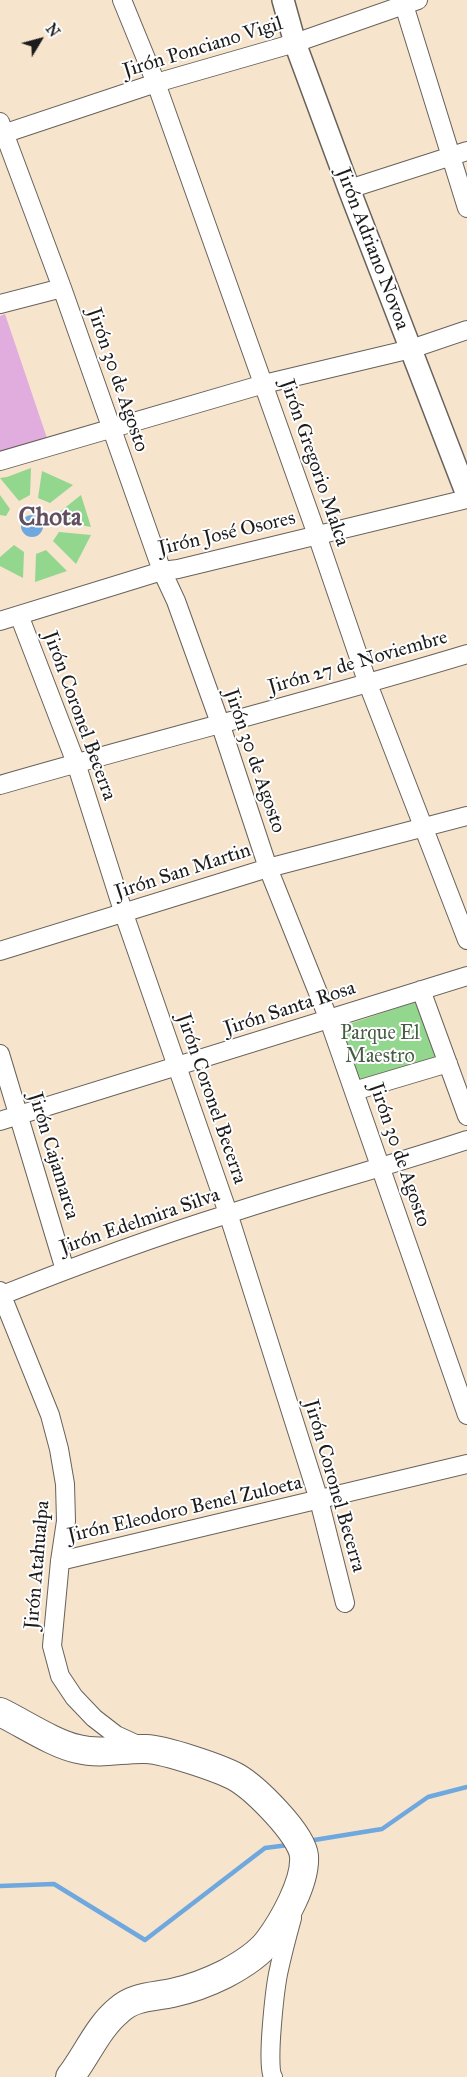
<!DOCTYPE html>
<html>
<head>
<meta charset="utf-8">
<style>
  body { margin:0 }
  #map { position:relative; width:467px; height:2077px; overflow:hidden; background:#f6e4cd; font-family:"IM FELL Great Primer",serif }
  canvas { display:block }
  .north { position:absolute; left:15px; top:15px; width:50px; height:50px; -webkit-text-stroke:4px #fff; paint-order:stroke; rotate:53deg; font-size:14px; font-weight:700; line-height:20px; text-align:center; color:#1c1c1c }
  .north::after { content:''; display:block; margin:auto; width:18px; height:22px; background:#1c1c1c; clip-path:polygon(50% 0,100% 100%,50% 72%,0 100%) }
</style>
</head>
<body>
<div id="map">
<canvas width="467" height="2077"></canvas>
<div class="north">N</div>
</div>
<script>
const c = document.querySelector('canvas').getContext('2d');
c.lineJoin = 'round';
function paint(path, color) { c.fillStyle = color; c.fill(path, 'evenodd'); }
function stroke(path, color, width, dash) { c.strokeStyle = color; c.lineWidth = width; c.lineCap = dash ? 'butt' : 'round'; c.setLineDash(dash || []); c.stroke(path); }
function write(font, color, halo, rows, align = 'center') {
  c.font = font + ' "IM FELL Great Primer",serif'; c.lineWidth = 4; c.setLineDash([]); c.textBaseline = 'middle'; c.strokeStyle = halo; c.fillStyle = color; for (const [text, x, y, turn = 0] of rows) {
    c.save(); c.translate(x, y); c.rotate((+turn || 0) * Math.PI / 180); c.textAlign = isNaN(turn) ? turn : align; if (halo) c.strokeText(text, 0, 0); c.fillText(text, 0, 0); c.restore();
  }
}
const green = new Path2D(`
  M31,468L30,495L19,501L0,478L7,477Z
  M42,471L73,485L50,503L38,498Z
  M0,495L10,509L6,516L0,515Z
  M81,495L91,527L58,521L57,514Z
  M59,532L91,535L76,564L53,541Z
  M14,545L24,552L23,578L0,566V557Z
  M46,550L67,571L35,582L36,554Z
  M418,1001L439,1057L361,1084L340,1027Z`);
const water = new Path2D(`
  M21 526a11 11 0 1 1 22 0a11 11 0 1 1-22 0Z`);
const stream = new Path2D(`
  M308,1841L382,1829L428,1797L467,1787
  M0,1886L54,1884L145,1940L265,1848L288,1845`);
const building = new Path2D(`
  M5,314L49,444L0,457V316Z`);
const minor = new Path2D(`
  M122,0L156,83L317,535L368,684L467,940
  M404,5L467,208
  M0,122L62,288L162,571L176,601L220,723L268,868L329,1020L467,1415
  M0,135L156,83L295,43L418,0
  M349,189L467,151
  M0,304L62,288
  M0,461L264,384L411,349L467,330
  M19,615L76,763L124,914L228,1213L319,1500L345,1603
  M0,621L162,571L178,569L467,499
  M0,785C155,740 312,701 467,654
  M0,951L268,868L467,816
  M421,990L467,1116
  M0,1054L65,1270
  M354,1091L448,1063
  M0,1121L467,976
  M0,1291L50,1415L59,1449L65,1484L66,1521L60,1561L52,1646L60,1676L74,1697L94,1718L116,1735L140,1746
  M0,1296C75,1266 151,1238 228,1214C307,1188 388,1166 467,1140
  M60,1561L467,1464
  M273,2077C266,2066 275,1990 278,1974C282,1955 287,1936 292,1918`);
const tertiary = new Path2D(`
  M283,0L295,43L349,189L467,495`);
const primary = new Path2D(`
  M0,1712C23,1723 54,1744 78,1749C102,1755 123,1748 146,1749C166,1750 219,1768 236,1777C255,1788 302,1834 304,1856C306,1882 283,1922 268,1942C257,1956 240,1966 225,1974C209,1982 191,1989 172,1993C154,1997 134,1996 119,2010C98,2027 87,2055 70,2077`);
const streetNames = [
  ["Jirón Ponciano Vigil",203,48,-17],
  ["Jirón Adriano Novoa",372,249,69],
  ["Jirón 30 de Agosto",117,380,71],
  ["Jirón Gregorio Malca",314,463,71],
  ["Jirón José Osores",227,534,-13],
  ["Jirón 27 de Noviembre",358,663,-16],
  ["Jirón Coronel Becerra",79,716,70],
  ["Jirón 30 de Agosto",254,761,71],
  ["Jirón San Martin",183,872,-18],
  ["Jirón Santa Rosa",290,1009,-18],
  ["Jirón Coronel Becerra",211,1099,71],
  ["Jirón 30 de Agosto",399,1155,71],
  ["Jirón Cajamarca",53,1156,73],
  ["Jirón Edelmira Silva",140,1222,-19],
  ["Jirón Coronel Becerra",334,1486,74],
  ["Jirón Eleodoro Benel Zuloeta",185,1510,-13],
  ["Jirón Atahualpa",38,1565,-85]
];
const parkNames = [
  ["Parque El",380,1034],
  ["Maestro",380,1057]
];
const districtNames = [
  ["Chota",50,519]
];
paint(green, '#93d68e');
paint(water, '#6ea8de');
stroke(stream, '#6ea8de', 4.5);
paint(building, '#e1adde');
stroke(minor, '#68625a', 20);
stroke(tertiary, '#68625a', 24);
stroke(primary, '#68625a', 30);
stroke(minor, '#fff', 18);
stroke(tertiary, '#fff', 21);
stroke(primary, '#fff', 28);
write('20px', '#1c1c1c', '#fff', streetNames);
write('20px', '#465d44', '#fff', parkNames);
write('bold 25px', '#614f60', '#fff', districtNames);
</script>
</body>
</html>
